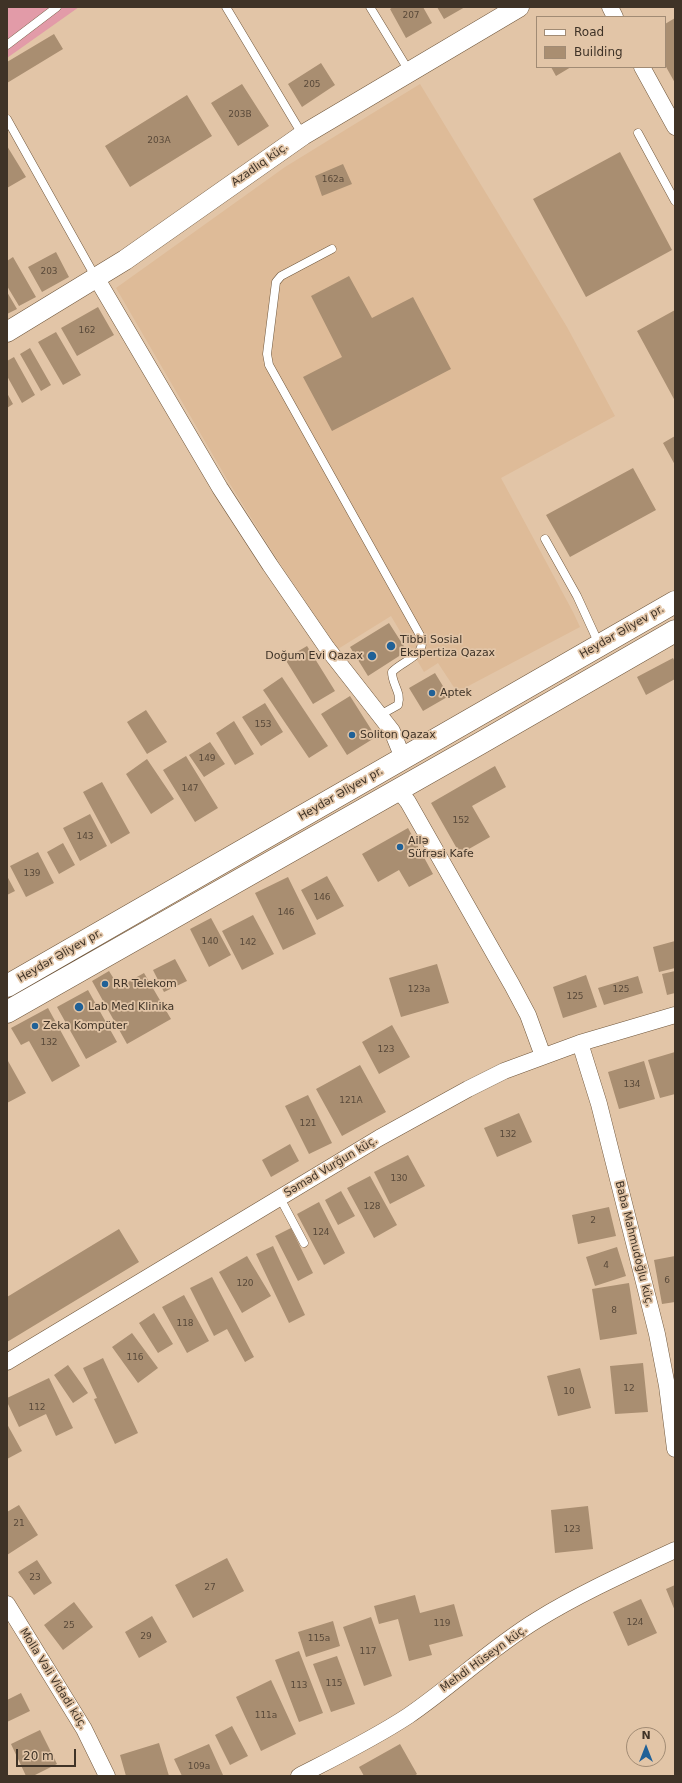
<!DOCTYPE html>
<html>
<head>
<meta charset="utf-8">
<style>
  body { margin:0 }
  #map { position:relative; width:682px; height:1783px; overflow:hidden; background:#e2c5a7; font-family:"DejaVu Sans",sans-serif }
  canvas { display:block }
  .frame { position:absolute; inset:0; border:8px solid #3f3327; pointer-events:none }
  .legend { position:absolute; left:536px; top:16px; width:130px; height:52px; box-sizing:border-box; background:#e2c5a7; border:1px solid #a18b74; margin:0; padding:5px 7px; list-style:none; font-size:12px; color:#3f3327 }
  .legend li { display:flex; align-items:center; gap:8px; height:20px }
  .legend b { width:20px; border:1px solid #a18b74 }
  .north { position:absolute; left:626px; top:1727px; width:40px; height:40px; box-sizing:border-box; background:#e2c5a7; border:1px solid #a18b74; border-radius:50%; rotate:0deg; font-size:11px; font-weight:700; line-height:16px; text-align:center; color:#3f3327 }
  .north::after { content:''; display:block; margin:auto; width:14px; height:18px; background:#206197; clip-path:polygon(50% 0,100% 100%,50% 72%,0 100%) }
  .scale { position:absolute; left:16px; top:1749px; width:60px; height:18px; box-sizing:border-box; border:2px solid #3f3327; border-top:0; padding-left:5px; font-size:12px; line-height:14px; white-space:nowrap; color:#3f3327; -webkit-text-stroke:3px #e2c5a7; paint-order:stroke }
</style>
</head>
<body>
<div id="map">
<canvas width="682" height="1783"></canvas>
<div class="frame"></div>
<ul class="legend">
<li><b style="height:5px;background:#fff"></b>Road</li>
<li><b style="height:11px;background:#a98e71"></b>Building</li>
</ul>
<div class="north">N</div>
<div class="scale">20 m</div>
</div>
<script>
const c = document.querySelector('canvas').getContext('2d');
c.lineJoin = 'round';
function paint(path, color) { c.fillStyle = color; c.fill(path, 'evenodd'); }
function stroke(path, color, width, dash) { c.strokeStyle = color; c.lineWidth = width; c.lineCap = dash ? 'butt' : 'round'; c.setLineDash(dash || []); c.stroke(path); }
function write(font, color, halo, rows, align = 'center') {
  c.font = font + ' "DejaVu Sans",sans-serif'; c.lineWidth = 3.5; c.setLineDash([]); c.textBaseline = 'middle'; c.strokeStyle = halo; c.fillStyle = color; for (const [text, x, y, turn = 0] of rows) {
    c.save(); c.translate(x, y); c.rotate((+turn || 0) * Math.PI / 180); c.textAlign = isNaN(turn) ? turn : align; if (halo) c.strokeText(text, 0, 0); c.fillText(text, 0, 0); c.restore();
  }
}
const built = new Path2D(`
  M420,84L567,327L615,416L501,478L573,612L580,627L457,692L438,663L424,672L391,616L338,649L277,559L228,481L116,288L285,167Z`);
const green = new Path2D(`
  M7,7H79L7,58Z`);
const building = new Path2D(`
  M393,7H423L432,23L406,38L390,9Z
  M437,7H465L444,19Z
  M675,18V83L665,65V24Z
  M54,34L63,49L7,83V62Z
  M321,63L335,85L302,107L288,84Z
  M551,67H571L556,76Z
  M242,84L269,126L238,146L211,103Z
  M187,95L212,136L130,187L105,146Z
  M7,146L26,177L7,188Z
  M620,152L672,250L586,297L533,199Z
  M343,164L352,184L322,196L315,176Z
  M56,252L69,277L42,292L28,267Z
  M13,257L36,297L19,306L7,286V261Z
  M349,276L372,318L413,297L451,369L332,431L303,377L342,357L311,296Z
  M7,292L17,309L7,314Z
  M98,307L114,335L77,356L61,328Z
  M675,310V401L637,331Z
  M56,332L81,375L63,385L38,342Z
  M30,348L51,385L41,391L20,354Z
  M14,357L35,395L22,403L7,376V361Z
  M7,393L13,404L7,408Z
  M675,436V465L663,443Z
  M633,468L656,510L570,557L546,515Z
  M389,623L407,651L368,676L350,647Z
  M307,646L335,691L313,704L285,659Z
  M673,658L675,662V679L646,695L637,677Z
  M435,673L449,696L423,711L409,688Z
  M282,677L328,746L309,758L263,690Z
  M350,696L376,737L347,755L321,714Z
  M265,703L283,732L261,746L242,717Z
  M146,710L167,742L147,754L127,722Z
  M234,721L254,754L235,765L216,733Z
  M210,742L225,764L204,777L189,755Z
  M186,756L218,808L195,822L163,770Z
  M147,759L174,799L151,814L126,774Z
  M495,766L506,787L472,806L490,837L460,854L431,803Z
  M102,782L130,833L111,844L83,792Z
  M90,814L107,846L80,861L63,828Z
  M408,828L433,874L409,887L399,870L378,882L362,854Z
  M63,843L75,865L59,874L47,852Z
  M38,852L54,883L26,897L10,866Z
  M7,876L15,891L7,895Z
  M327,876L344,906L317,920L301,890Z
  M288,877L316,934L283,950L255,893Z
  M253,915L274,954L242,970L222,931Z
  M211,918L231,955L209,967L190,929Z
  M675,941V968L659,972L653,947Z
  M175,959L187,981L164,992L153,970Z
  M437,964L449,1003L401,1017L389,978Z
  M109,971L119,987L144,973L171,1019L127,1044L92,981Z
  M675,971V993L667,995L662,974Z
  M586,975L597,1007L563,1018L553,987Z
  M638,976L643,993L604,1005L598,988Z
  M88,990L117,1042L86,1059L57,1007Z
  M48,1008L80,1066L52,1082L29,1041L21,1045L11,1028Z
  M392,1025L410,1057L379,1074L362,1042Z
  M675,1052V1094L660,1098L648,1060Z
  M8,1061L26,1093L7,1103V1062Z
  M644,1061L655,1099L619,1109L608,1072Z
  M360,1065L386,1112L342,1136L316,1089Z
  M308,1095L332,1143L309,1154L285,1106Z
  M519,1113L532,1142L497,1157L484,1128Z
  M290,1144L299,1161L271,1177L262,1160Z
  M408,1155L425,1186L390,1204L374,1172Z
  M370,1176L397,1225L374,1238L347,1188Z
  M341,1191L355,1216L338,1225L325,1200Z
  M319,1202L345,1253L324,1265L297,1214Z
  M609,1207L616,1236L578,1244L572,1215Z
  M291,1228L313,1273L298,1281L275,1236Z
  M119,1229L139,1262L7,1342V1297Z
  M273,1246L305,1315L289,1323L256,1254Z
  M617,1247L626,1276L595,1286L586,1257Z
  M247,1256L271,1296L242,1313L219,1272Z
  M675,1256V1302L662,1304L654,1260Z
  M212,1277L254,1357L245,1362L227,1329L214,1336L190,1288Z
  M629,1283L637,1334L600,1340L592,1289Z
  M184,1295L209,1341L187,1353L162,1307Z
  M154,1313L173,1344L158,1353L139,1323Z
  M132,1333L158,1368L138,1383L112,1347Z
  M103,1358L138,1433L115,1444L94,1399L97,1398L83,1368Z
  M643,1363L648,1412L615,1414L610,1366Z
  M68,1365L88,1393L73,1403L54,1375Z
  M580,1368L591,1408L558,1416L547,1376Z
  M49,1378L73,1428L56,1436L46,1414L19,1427L7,1402V1398Z
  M7,1424L22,1451L7,1459Z
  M19,1505L38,1535L7,1555V1512Z
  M588,1506L593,1549L555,1553L551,1510Z
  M227,1558L244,1591L193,1618L175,1585Z
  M37,1560L52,1583L34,1595L18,1572Z
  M675,1585V1611L666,1589Z
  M415,1595L420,1613L454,1604L463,1636L429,1645L432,1655L409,1661L398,1619L379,1624L374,1606Z
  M641,1599L657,1633L628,1646L613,1612Z
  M74,1602L93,1627L63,1650L44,1625Z
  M152,1616L167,1642L139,1658L125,1632Z
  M371,1617L392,1676L364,1686L343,1627Z
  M333,1621L340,1646L306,1657L298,1632Z
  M299,1651L323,1713L299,1722L275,1660Z
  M337,1656L355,1704L331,1712L313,1664Z
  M271,1680L296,1734L261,1751L236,1697Z
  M21,1693L30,1711L7,1722V1700Z
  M232,1726L248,1756L230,1765L215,1735Z
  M40,1730L57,1764L33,1776H26L11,1744Z
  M159,1743L169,1776H126L120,1755Z
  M209,1744L223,1775L182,1776L174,1759Z
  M400,1744L417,1774L414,1776H364L359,1767Z`);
const service = new Path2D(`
  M226,7L302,134
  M370,7L409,71
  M7,45L57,7
  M7,119L96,278
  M638,133L675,201
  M332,249L281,276L276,282L267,354L269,365L421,637C427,656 403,660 392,672C392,685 402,692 398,705L380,715
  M545,539L577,596L599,644
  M280,1198L304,1243`);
const minor = new Path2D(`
  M610,7L615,17
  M642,67L675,127
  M97,279L220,488L270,565L327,648L392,731L403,758
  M398,789L408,802L512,985L528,1015L543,1056
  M580,1043L599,1104L657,1334L667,1386L675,1449
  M7,1362L379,1138L468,1089L504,1071L580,1043L675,1015
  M7,1604L84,1729L107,1776
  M299,1776C336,1757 373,1739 408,1716C452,1686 491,1648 537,1620C581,1593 628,1572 675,1550`);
const tertiary = new Path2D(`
  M7,332L125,260L303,135L519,7`);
const secondary = new Path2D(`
  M7,986L675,602
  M7,1012L479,744L675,631`);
const markers = [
  [391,646,5,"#206197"],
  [372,656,5,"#206197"],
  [432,693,4,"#206197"],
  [352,735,4,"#206197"],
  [400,847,4,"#206197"],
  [105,984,4,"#206197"],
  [79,1007,5,"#206197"],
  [35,1026,4,"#206197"]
];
const numberNames = [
  ["207",411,16],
  ["205",312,85],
  ["203B",240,115],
  ["203A",159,141],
  ["162a",333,180],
  ["203",49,272],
  ["162",87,331],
  ["153",263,725],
  ["149",207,759],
  ["147",190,789],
  ["152",461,821],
  ["143",85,837],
  ["139",32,874],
  ["146",322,898],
  ["146",286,913],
  ["140",210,942],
  ["142",248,943],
  ["123a",419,990],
  ["125",621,990],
  ["125",575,997],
  ["132",49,1043],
  ["123",386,1050],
  ["134",632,1085],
  ["121A",351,1101],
  ["121",308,1124],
  ["132",508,1135],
  ["130",399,1179],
  ["128",372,1207],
  ["2",593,1221],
  ["124",321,1233],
  ["4",606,1266],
  ["6",667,1281],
  ["120",245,1284],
  ["8",614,1311],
  ["118",185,1324],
  ["116",135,1358],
  ["12",629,1389],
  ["10",569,1392],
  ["112",37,1408],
  ["21",19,1524],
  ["123",572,1530],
  ["23",35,1578],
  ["27",210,1588],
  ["124",635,1623],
  ["119",442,1624],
  ["25",69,1626],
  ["29",146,1637],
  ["115a",319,1639],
  ["117",368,1652],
  ["115",334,1684],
  ["113",299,1686],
  ["111a",266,1716],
  ["109a",199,1767]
];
const streetNames = [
  ["Azadlıq küç.",260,165,-35],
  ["Heydər Əliyev pr.",622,632,-30],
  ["Heydər Əliyev pr.",341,794,-30],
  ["Heydər Əliyev pr.",60,956,-30],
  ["Səməd Vurğun küç.",331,1167,-31],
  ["Baba Mahmudoğlu küç.",634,1244,76],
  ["Mehdi Hüseyn küç.",484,1659,-36],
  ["Molla Vəli Vidadi küç.",53,1679,58]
];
const poiNames = [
  ["Tibbi Sosial",400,640],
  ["Ekspertiza Qazax",400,653],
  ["Doğum Evi Qazax",363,656,"right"],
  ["Aptek",440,693],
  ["Soliton Qazax",360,735],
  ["Ailə",408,841],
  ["Süfrəsi Kafe",408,854],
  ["RR Telekom",113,984],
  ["Lab Med Klinika",88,1007],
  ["Zeka Kompüter",43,1026]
];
paint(built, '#debb98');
paint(green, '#e29ba8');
paint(building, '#a98e71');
stroke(service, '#6f563b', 9);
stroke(minor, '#6f563b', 17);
stroke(tertiary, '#6f563b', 21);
stroke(secondary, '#6f563b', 23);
stroke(service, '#fff', 8);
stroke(minor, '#fff', 16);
stroke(tertiary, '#fff', 20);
stroke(secondary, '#fff', 22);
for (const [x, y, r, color] of markers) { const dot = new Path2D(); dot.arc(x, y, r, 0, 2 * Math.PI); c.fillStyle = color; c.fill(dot); stroke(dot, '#e2c5a7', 1.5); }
write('9px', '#5a4a3a', null, numberNames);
write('11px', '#3f3327', '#e2c5a7', streetNames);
write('11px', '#3f3327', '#e2c5a7', poiNames, 'left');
</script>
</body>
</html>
